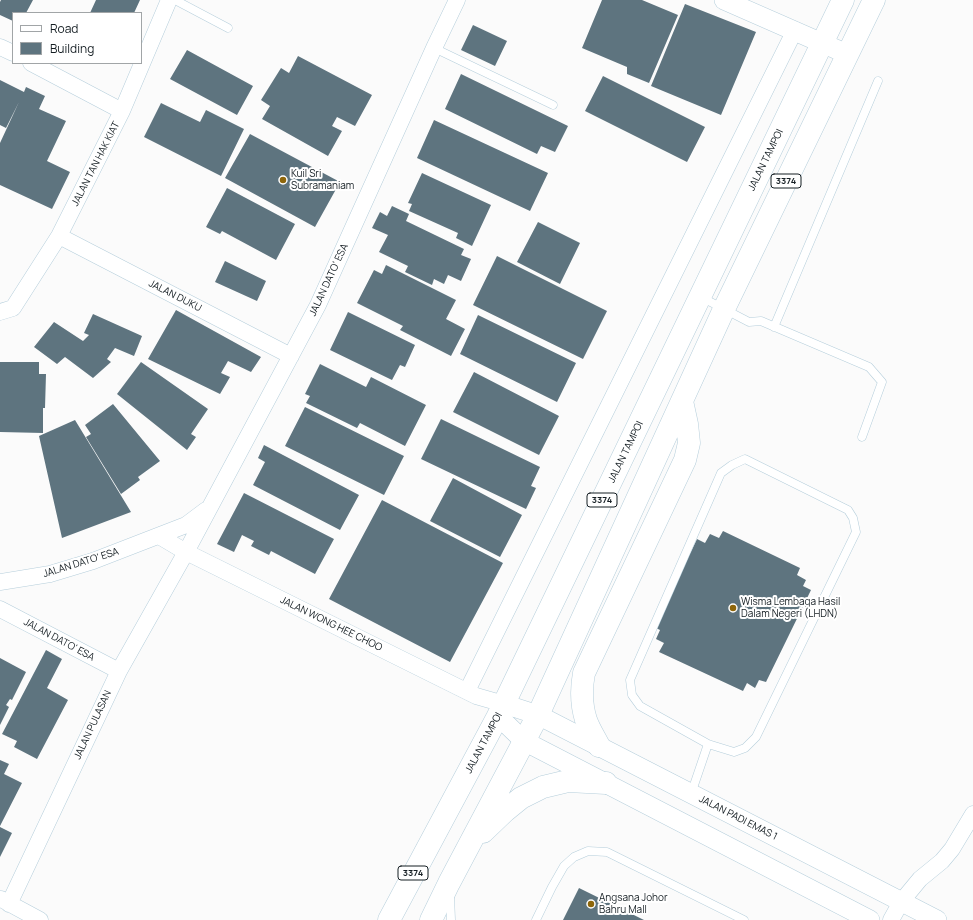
<!DOCTYPE html>
<html>
<head>
<meta charset="utf-8">
<style>
  body { margin:0 }
  #map { position:relative; width:973px; height:920px; overflow:hidden; background:#fbfbfb; font-family:Manrope,sans-serif }
  canvas { display:block }
  .legend { position:absolute; left:12px; top:12px; width:130px; height:52px; box-sizing:border-box; background:#fff; border:1px solid #a1a5a7; margin:0; padding:5px 7px; list-style:none; font-size:12px; color:#151e23 }
  .legend li { display:flex; align-items:center; gap:8px; height:20px }
  .legend b { width:20px; border:1px solid #a1a5a7 }
</style>
</head>
<body>
<div id="map">
<canvas width="973" height="920"></canvas>
<ul class="legend">
<li><b style="height:5px;background:#fff"></b>Road</li>
<li><b style="height:11px;background:#5e747f"></b>Building</li>
</ul>
</div>
<script>
const c = document.querySelector('canvas').getContext('2d');
c.lineJoin = 'round';
function paint(path, color) { c.fillStyle = color; c.fill(path, 'evenodd'); }
function stroke(path, color, width, dash) { c.strokeStyle = color; c.lineWidth = width; c.lineCap = dash ? 'butt' : 'round'; c.setLineDash(dash || []); c.stroke(path); }
function write(font, color, halo, rows, align = 'center') {
  c.font = font + ' Manrope,sans-serif'; c.lineWidth = 4; c.setLineDash([]); c.textBaseline = 'middle'; c.strokeStyle = halo; c.fillStyle = color; for (const [text, x, y, turn = 0] of rows) {
    c.save(); c.translate(x, y); c.rotate((+turn || 0) * Math.PI / 180); c.textAlign = isNaN(turn) ? turn : align; if (halo) c.strokeText(text, 0, 0); c.fillText(text, 0, 0); c.restore();
  }
}
const building = new Path2D(`
  M1,0H33L26,13H13V21L0,15V2Z
  M96,0H140L134,13H90Z
  M602,0H642L678,15L649,83L627,74V67L582,48Z
  M685,4L756,32L721,115L651,86Z
  M473,25L507,41L495,66L461,50Z
  M187,50L253,86L237,115L170,79Z
  M298,56L372,95L355,126L337,117L332,126L342,131L328,156L262,119L270,106L261,100L281,68L289,73Z
  M461,74L568,126L555,152L541,146L537,154L445,109Z
  M603,76L705,127L687,162L585,111Z
  M0,80L24,92L26,87L45,96L39,109L66,121L47,161L70,172L52,209L0,185V143L19,102L6,128L0,125Z
  M161,103L200,122L206,110L244,129L221,176L144,137Z
  M434,120L548,173L530,211L417,158Z
  M250,134L340,182L315,227L225,178Z
  M422,173L491,205L472,246L456,238L458,233L409,211L412,204L408,203Z
  M227,188L295,224L276,260L222,231L220,234L206,227Z
  M392,206L409,214L406,221L464,249L461,255L471,259L461,281L448,275L444,284L434,279L432,285L405,272L408,266L379,252L388,235L372,228L380,212L387,216Z
  M538,222L580,243L560,284L517,262Z
  M497,256L607,311L583,359L473,305Z
  M225,261L266,281L257,301L215,282Z
  M386,265L456,300L446,319L465,329L451,356L400,330L403,326L357,303L374,270L382,274Z
  M176,310L261,357L251,372L228,361L221,373L230,377L220,394L148,359Z
  M348,312L415,345L405,367L400,365L392,380L330,350Z
  M93,314L142,336L134,356L115,348L107,359L111,362L93,378L65,357L57,364L34,347L54,322L83,341L89,335L84,333Z
  M478,315L576,363L557,402L460,354Z
  M0,362H39V374H46L45,408H43V433L0,432Z
  M141,362L208,409L191,434L196,437L187,450L117,394Z
  M320,364L366,387L371,377L426,405L405,446L360,423L357,428L306,403L310,396L305,394Z
  M474,372L559,416L539,455L453,412Z
  M113,404L160,461L138,477L140,480L121,494L86,437L91,434L85,425Z
  M305,407L404,456L384,495L285,446Z
  M441,419L540,467L531,486L536,488L526,509L421,459Z
  M75,420L131,512L62,538L39,436Z
  M264,445L359,495L340,530L253,485L265,462L258,458Z
  M453,478L522,515L500,557L430,521Z
  M244,493L334,539L315,574L271,551L269,555L251,546L254,541L242,535L234,552L217,544Z
  M382,500L503,563L450,662L329,599Z
  M723,531L800,568L797,575L806,580L803,586L811,590L766,682L759,680L755,688L747,683L743,691L659,652L664,643L656,639L660,630L654,627L697,539L705,543L710,534L719,538Z
  M46,650L62,659L47,688L68,700L37,759L14,747L17,741L2,734Z
  M0,658L26,672L12,700L10,699L6,705L9,707L0,725Z
  M0,760L9,764L4,774L22,783L0,826Z
  M0,827L12,833L0,857Z
  M579,888L644,920H563Z`);
const service = new Path2D(`
  M175,0L228,28
  M434,48L553,105
  M701,297L749,322L761,321L869,367L882,382L862,437
  M774,327L878,81
  M745,459L848,510L853,518L856,532L756,737L745,748L734,752L708,744L640,706L632,695L630,680L721,473L732,465Z
  M691,794L708,744
  M450,896L451,920
  M536,920L552,887L564,866L574,857L588,851L607,852L744,920`);
const minor = new Path2D(`
  M0,47L13,53
  M31,63L122,111
  M59,236L291,356
  M0,312L13,308L59,236L122,111L169,0
  M159,536L186,552L476,696L504,704
  M0,582L50,574L93,561L186,525L206,510
  M0,609L119,671
  M467,691L795,30
  M1,899L40,920
  M9,904L119,671L186,552L318,305L434,48L457,0
  M891,920L901,902L920,879L942,861L952,849L973,814`);
const tertiary = new Path2D(`
  M724,0L847,54
  M504,704L538,715L937,920
  M498,716L524,741L870,920`);
const primary = new Path2D(`
  M599,746C595,738 589,729 586,720C581,704 581,689 584,673L685,460L689,443L687,424L682,401
  M483,832L505,811L521,798L543,787L568,781L606,783
  M389,920L498,716L843,0
  M431,920L449,883L538,715L724,309L874,0`);
const markers = [
  [283,180,4,"#8e660a"],
  [733,608,4,"#8e660a"],
  [591,904,4,"#8e660a"]
];
const shields = [
  [786,181,30],
  [602,500,30],
  [413,873,30]
];
const shieldNames = [
  ["3374",786,181],
  ["3374",602,500],
  ["3374",413,873]
];
const streetNames = [
  ["JALAN TAMPOI",766,160,-64],
  ["JALAN TAN HAK KIAT",96,164,-63],
  ["JALAN DATO' ESA",329,280,-65],
  ["JALAN DUKU",175,296,27],
  ["JALAN TAMPOI",626,452,-64],
  ["JALAN DATO’ ESA",81,563,-17],
  ["JALAN WONG HEE CHOO",331,624,26],
  ["JALAN DATO' ESA",59,640,28],
  ["JALAN PULASAN",93,725,-65],
  ["JALAN TAMPOI",484,743,-62],
  ["JALAN PADI EMAS 1",738,818,27]
];
const poiNames = [
  ["Kuil Sri",291,174],
  ["Subramaniam",291,186],
  ["Wisma Lembaga Hasil",741,602],
  ["Dalam Negeri (LHDN)",741,614],
  ["Angsana Johor",599,898],
  ["Bahru Mall",599,910]
];
paint(building, '#5e747f');
stroke(service, '#b5cedb', 9);
stroke(minor, '#b5cedb', 17);
stroke(tertiary, '#b5cedb', 20);
stroke(primary, '#b5cedb', 23);
stroke(service, '#fff', 8);
stroke(minor, '#fff', 16);
stroke(tertiary, '#fff', 19);
stroke(primary, '#fff', 22);
for (const [x, y, r, color] of markers) { const dot = new Path2D(); dot.arc(x, y, r, 0, 2 * Math.PI); c.fillStyle = color; c.fill(dot); stroke(dot, '#fff', 1.5); }
for (const [x, y, w] of shields) { const box = new Path2D(); box.roundRect(x - w / 2, y - 7, w, 14, 3); c.fillStyle = '#fff'; c.fill(box); stroke(box, '#151e23', 1); }
write('bold 9px', '#151e23', null, shieldNames);
write('10px', '#151e23', '#fff', streetNames);
write('10px', '#151e23', '#fff', poiNames, 'left');
</script>
</body>
</html>
